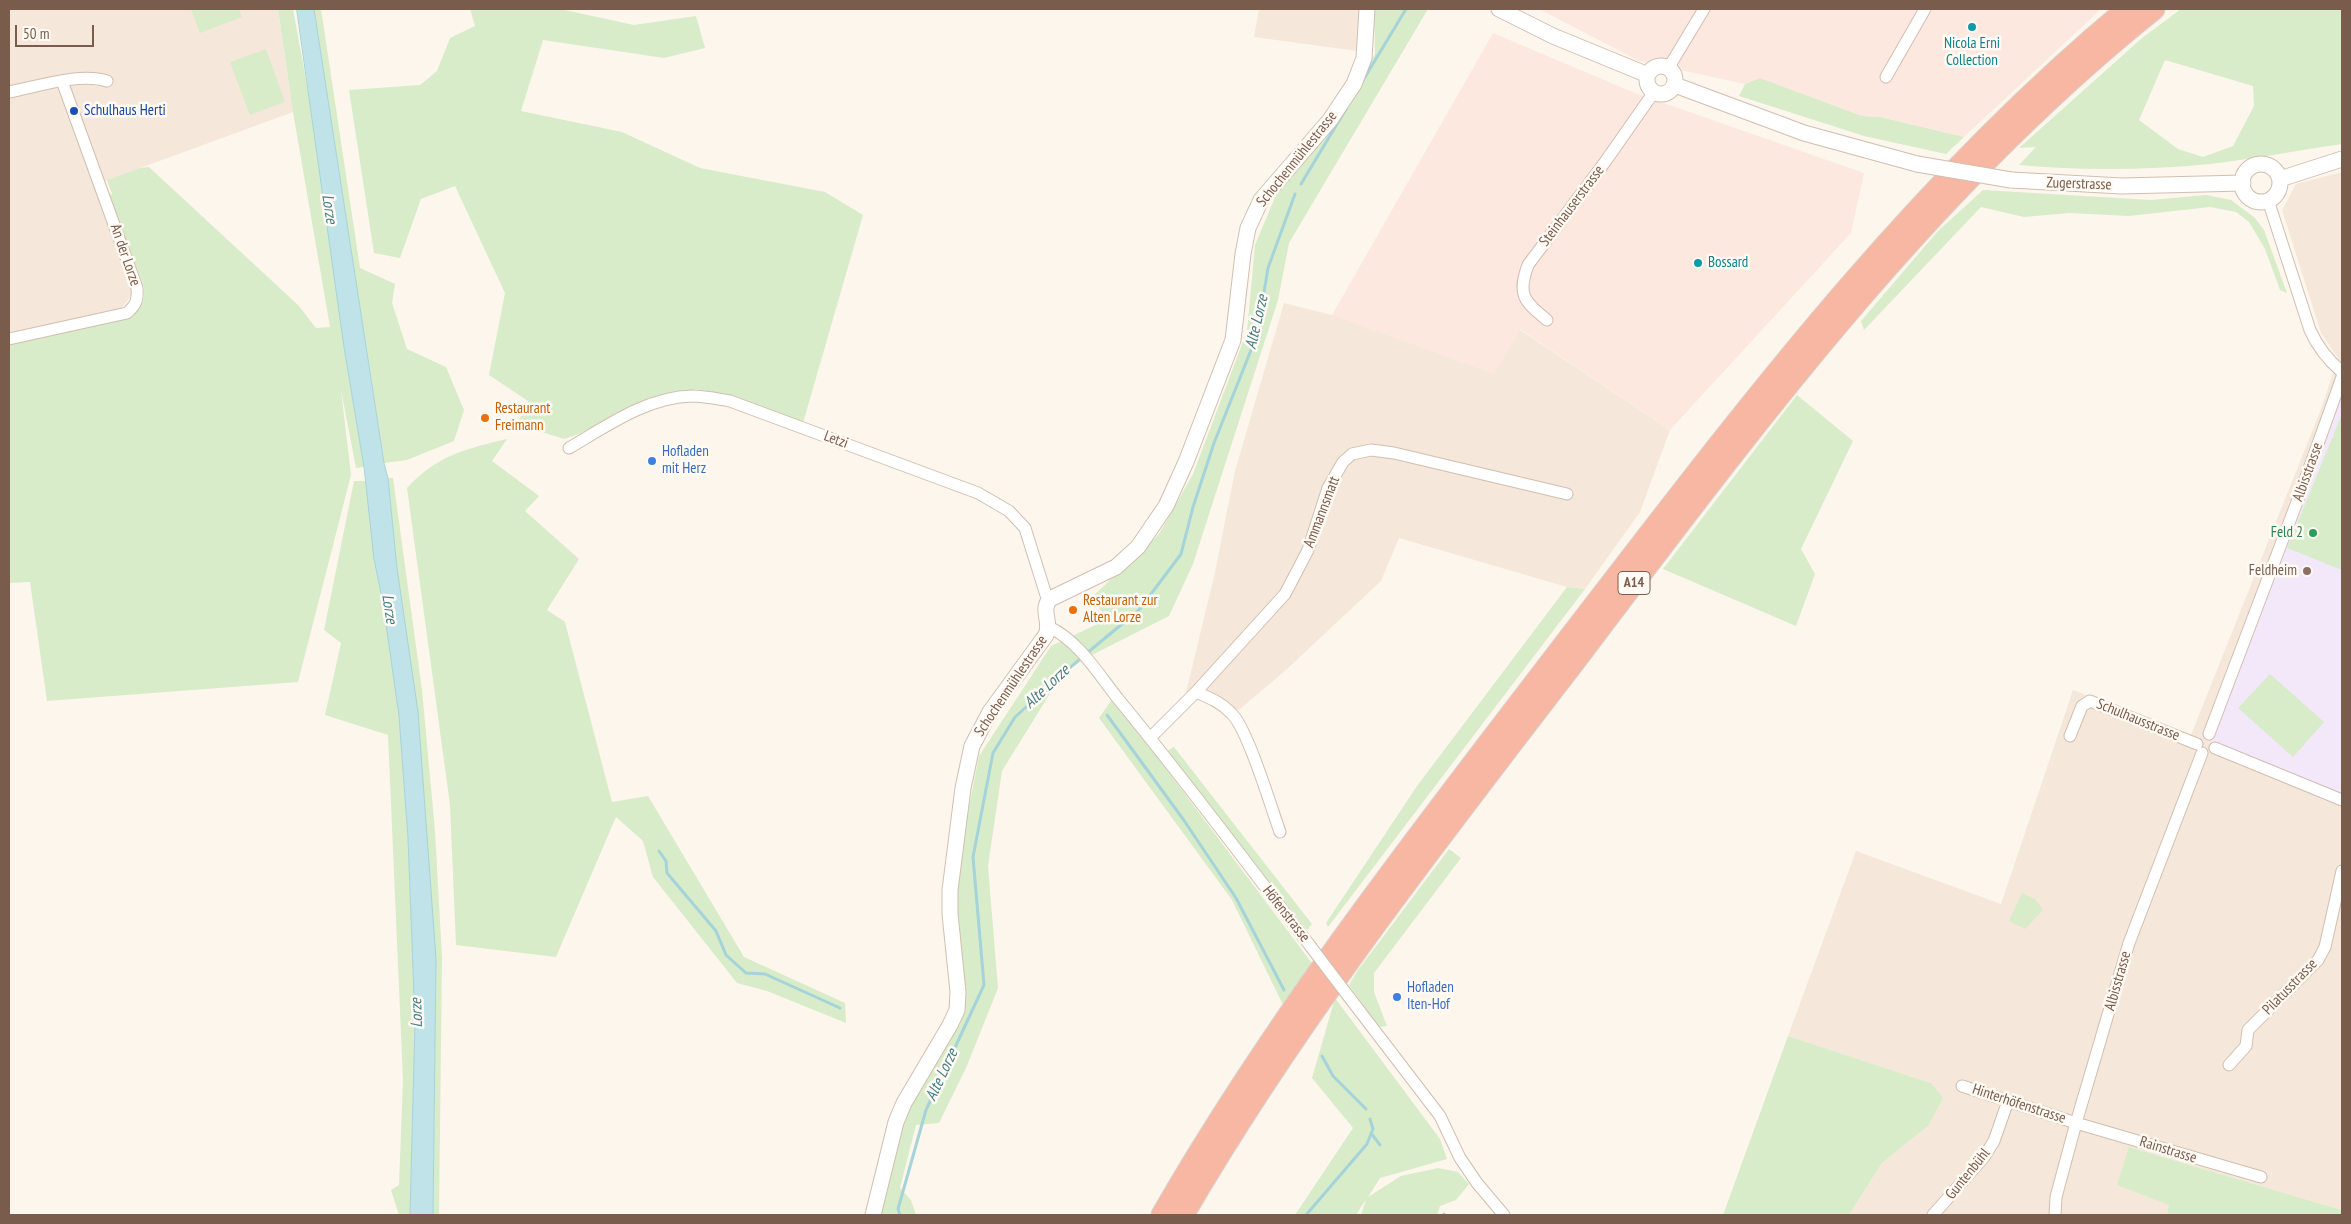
<!DOCTYPE html>
<html>
<head>
<meta charset="utf-8">
<style>
  body { margin:0 }
  #map { position:relative; width:2351px; height:1224px; overflow:hidden; background:#fdf6ec; font-family:"PT Sans Narrow",sans-serif }
  canvas { display:block }
  .frame { position:absolute; inset:0; border:10px solid #7a5c4d; pointer-events:none }
  .scale { position:absolute; left:15px; top:25px; width:79px; height:22px; box-sizing:border-box; border:2px solid #7a5c4d; border-top:0; padding-left:6px; font-size:15px; line-height:18px; white-space:nowrap; color:#7a5c4d; -webkit-text-stroke:4px #fffaf3; paint-order:stroke }
</style>
</head>
<body>
<div id="map">
<canvas width="2351" height="1224"></canvas>
<div class="frame"></div>
<div class="scale">50 m</div>
</div>
<script>
const c = document.querySelector('canvas').getContext('2d');
c.lineJoin = 'round';
function paint(path, color) { c.fillStyle = color; c.fill(path, 'evenodd'); }
function stroke(path, color, width, dash) { c.strokeStyle = color; c.lineWidth = width; c.lineCap = dash ? 'butt' : 'round'; c.setLineDash(dash || []); c.stroke(path); }
function write(font, color, halo, rows, align = 'center') {
  c.font = font + ' "PT Sans Narrow",sans-serif'; c.lineWidth = 5; c.setLineDash([]); c.textBaseline = 'middle'; c.strokeStyle = halo; c.fillStyle = color; for (const [text, x, y, turn = 0] of rows) {
    c.save(); c.translate(x, y); c.rotate((+turn || 0) * Math.PI / 180); c.textAlign = isNaN(turn) ? turn : align; if (halo) c.strokeText(text, 0, 0); c.fillText(text, 0, 0); c.restore();
  }
}
const residential = new Path2D(`
  M9,9H278L293,112L94,185L132,287V295L120,310L9,333Z
  M1259,9H1365L1357,51L1254,37Z
  M2342,172V1210L2129,1147L2170,1206L2167,1215H1849L1882,1163L1928,1126L1931,1083L1788,1036L1856,851L2001,904L2073,690L2191,735L2321,409L2338,358L2321,333L2282,210L2296,184Z
  M1284,303L1332,315L1519,329L1670,430L1640,512L1585,589L1567,587L1399,538L1381,581L1286,670L1239,710L1186,692L1214,577L1235,471Z`);
const commercial = new Path2D(`
  M1539,9H2101L1964,137L1880,117L1862,116L1760,78L1745,84L1639,61Z
  M1493,33L1635,93L1864,173L1851,233L1670,430L1520,329L1494,374L1332,315Z`);
const education = new Path2D(`
  M2342,377V800L2215,748L2209,734Z`);
const green = new Path2D(`
  M191,9H239L242,17L200,33Z
  M278,9H293L314,123L344,347L364,467L356,468L341,390L351,475L298,682L47,701L30,582L9,583V343L131,317C142,308 145,302 144,287L109,195L112,194L107,180L140,168L149,167L298,305L316,328L330,327L293,112Z
  M314,9H321L360,268L395,284L392,303L407,349L446,367L464,410L454,441L407,460L384,463Z
  M470,9H560L634,25L696,16L705,48L664,58L543,40L521,111L622,132L700,168L825,192L863,215L803,423L731,395L696,389L658,396L579,434L564,439L517,424L528,401L489,375L505,293L455,186L421,199L400,258L374,253L349,90L420,85L437,71L450,38L475,26Z
  M1374,9H1428L1289,243L1278,300L1193,564L1169,616L1086,658L1062,674L1002,771L988,866L998,988L966,1068L939,1123L916,1125L900,1188L911,1200L916,1215H881L895,1141L934,1053L961,1013L955,877L979,756L1051,646L1108,619L1091,598L1159,534L1193,474L1247,331L1255,245L1276,195L1324,138L1375,54Z
  M2181,9H2342V144C2298,150 2254,159 2210,164C2147,170 2082,171 2019,165L2036,147L2019,148L2142,38ZM2165,60L2253,86L2254,106L2233,146L2203,157L2178,149L2139,120Z
  M266,49L285,102L250,115L230,62Z
  M1760,78L1862,116L1880,117L1964,137L1946,154L1864,136L1739,96L1745,84Z
  M1983,190L2151,200L2206,195L2231,200L2255,218L2264,230L2287,293L2280,290L2265,249L2249,222L2236,212L2210,207L2129,216L2069,213L2024,217L1981,207L1864,330L1861,321L1938,231Z
  M1797,395L1853,441L1801,549L1815,574L1796,626L1663,569Z
  M2342,414V570L2287,548Z
  M507,439L492,461L539,496L525,511L579,559L547,610L565,622L612,802L648,796L744,957L845,1003L846,1023L767,991L737,983L653,877L643,841L616,817L556,957L456,945L450,805L407,488C438,455 465,449 507,439Z
  M388,478H393L422,690L435,831L442,957L439,1215H433L436,959Z
  M354,481H365L371,520L374,559L383,603L399,716L408,838L415,1022L410,1215H399L391,1190L399,1185L403,1080L388,735L325,715L341,643L324,630Z
  M1567,587L1585,589L1328,927L1326,923L1417,786Z
  M2270,674L2324,722L2293,757L2238,708Z
  M1113,698L1314,966L1283,1005L1232,900L1099,718Z
  M1174,747L1312,924L1307,930L1167,751Z
  M1449,849L1461,858L1374,973V992L1387,1026L1379,1027L1349,985L1358,970Z
  M2022,893L2035,899L2043,910L2025,929L2009,921Z
  M1335,998L1440,1139L1447,1159L1380,1178L1368,1197L1401,1176L1438,1168L1458,1172L1469,1184L1456,1200L1440,1206L1437,1215H1361L1366,1199L1356,1215H1295L1353,1128L1312,1078Z
  M1788,1036L1931,1083L1943,1098L1928,1126L1882,1163L1849,1215H1723Z
  M2129,1147L2342,1210V1215H2167L2169,1205L2117,1185Z`);
const water = new Path2D(`
  M297,9H314L384,463L388,478L397,568L418,712L436,959L433,1215H410L415,1022L408,838L399,716L383,603L374,559L364,467L344,347Z`);
const stream = new Path2D(`
  M1362,82L1406,9
  M1301,184L1346,109
  M1087,653L1139,610L1181,554L1193,507L1214,443L1257,335L1268,268L1295,194
  M1107,715L1183,819L1236,898L1284,990
  M659,851L666,861L667,873L716,931L726,955L746,973L765,974L840,1008
  M1322,1056L1333,1076L1366,1109
  M1371,1133L1380,1145
  M1444,1214L1445,1215
  M900,1215L898,1209L926,1110L984,985L973,857L993,753L1015,717L1082,657
  M1306,1215L1367,1144L1373,1129L1370,1119`);
const minor = new Path2D(`
  M1669,67L1704,9
  M1886,77L1925,9
  M9,92C36,87 80,72 107,81
  M2268,200L2310,330C2318,348 2328,360 2342,372
  M1547,320C1524,301 1517,295 1528,265L1605,162L1654,92
  M9,339L127,313C136,305 138,300 137,288L62,81
  M569,448C607,426 647,397 692,396C705,396 718,399 730,401L978,493L1009,511L1025,528L1046,595L1050,599
  M1049,627C1079,641 1099,675 1119,700C1186,781 1248,865 1311,947
  M1196,692C1210,698 1222,703 1232,714C1248,730 1271,807 1280,832
  M2209,734L2300,494L2342,377
  M2070,736L2082,706L2090,701L2197,744
  M1150,738L1196,692L1285,594L1308,550L1328,488L1343,462L1352,454L1371,450L1394,453L1567,494
  M2215,748L2342,800
  M1349,997L1440,1116L1460,1158L1477,1183L1504,1215
  M2229,1065L2246,1046L2248,1030L2318,960L2325,947L2342,871
  M1962,1086L2076,1123L2261,1177
  M1933,1215L1984,1157L1994,1141L2008,1101
  M2055,1215L2056,1197L2076,1123L2129,943L2202,753`);
const tertiary = new Path2D(`
  M1499,9L1553,36L1648,75
  M1647 80a14 14 0 1 1 28 0a14 14 0 1 1-28 0Z
  M1675,85L1804,133L1917,164
  M2242 183a19 19 0 1 1 38 0a19 19 0 1 1-38 0Z
  M2280,179L2342,159
  M2011,180L2122,186L2243,183
  M873,1215L896,1122L904,1103L950,1025L957,1010L958,992L950,914V890L963,788L972,746L990,712L1046,635C1052,622 1040,610 1050,599L1116,567L1138,547L1166,506L1186,462L1233,340L1243,254L1248,228L1261,200L1330,120L1354,84L1364,58L1367,9`);
const motorway = new Path2D(`
  M1162,1215C1280,1010 1427,824 1570,637C1741,415 1910,189 2127,9
  M1183,1215C1297,1019 1437,841 1575,661C1750,430 1926,191 2154,9`);
const minorBridge = new Path2D(`
  M1311,947L1349,997`);
const tertiaryBridge = new Path2D(`
  M1917,164L2011,180`);
const markers = [
  [1972,27,5,"#0f9aa8"],
  [74,111,5,"#1a4fb4"],
  [1698,263,5,"#0f9aa8"],
  [485,418,5,"#e8710a"],
  [652,461,5,"#3f7fe0"],
  [2313,533,5,"#2e9e5b"],
  [2307,571,5,"#8d6e63"],
  [1073,610,5,"#e8710a"],
  [1397,997,5,"#3f7fe0"]
];
const shields = [
  [1634,583,32]
];
const shieldNames = [
  ["A14",1634,583]
];
const cultureNames = [
  ["Nicola Erni",1972,44],
  ["Collection",1972,61],
  ["Bossard",1708,263,"left"]
];
const transitNames = [
  ["Schulhaus Herti",84,111]
];
const streetNames = [
  ["Schochenmühlestrasse",1297,159,-51],
  ["Zugerstrasse",2079,184,2],
  ["Steinhauserstrasse",1572,206,-53],
  ["An der Lorze",125,255,71],
  ["Letzi",836,440,20],
  ["Albisstrasse",2308,472,-70],
  ["Ammannsmatt",1322,512,-69],
  ["Schochenmühlestrasse",1011,686,-56],
  ["Schulhausstrasse",2138,720,22],
  ["Höfenstrasse",1286,914,52],
  ["Albisstrasse",2118,981,-74],
  ["Pilatusstrasse",2290,987,-46],
  ["Hinterhöfenstrasse",2019,1104,18],
  ["Rainstrasse",2168,1150,17],
  ["Guntenbühl",1968,1174,-51]
];
const foodNames = [
  ["Restaurant",495,409],
  ["Freimann",495,426],
  ["Restaurant zur",1083,601],
  ["Alten Lorze",1083,618]
];
const shopNames = [
  ["Hofladen",662,452],
  ["mit Herz",662,469],
  ["Hofladen",1407,988],
  ["Iten-Hof",1407,1005]
];
const leisureNames = [
  ["Feld 2",2303,533]
];
const educationNames = [
  ["Feldheim",2297,571]
];
const waterNames = [
  ["Lorze",329,209,81],
  ["Alte Lorze",1257,322,-77],
  ["Lorze",389,609,81],
  ["Alte Lorze",1047,687,-43],
  ["Lorze",417,1013,-92],
  ["Alte Lorze",942,1075,-65]
];
paint(residential, '#f5e8da');
paint(commercial, '#fde8e0');
paint(education, '#f3e8fa');
paint(green, '#d8ecc9');
paint(water, '#bfe3e8');
stroke(water, '#a5d3da', 1);
stroke(stream, '#a5d3da', 3);
stroke(minor, '#d1beb0', 13);
stroke(tertiary, '#d1beb0', 17);
stroke(motorway, '#dad1cd', 23);
stroke(minor, '#fff', 11);
stroke(tertiary, '#fff', 15);
stroke(motorway, '#f7b7a3', 21);
stroke(minorBridge, '#d1beb0', 13, []);
stroke(tertiaryBridge, '#d1beb0', 17, []);
stroke(minorBridge, '#fff', 11);
stroke(tertiaryBridge, '#fff', 15);
for (const [x, y, r, color] of markers) { const dot = new Path2D(); dot.arc(x, y, r, 0, 2 * Math.PI); c.fillStyle = color; c.fill(dot); stroke(dot, '#fffaf3', 2); }
for (const [x, y, w] of shields) { const box = new Path2D(); box.roundRect(x - w / 2, y - 11.5, w, 23, 4); c.fillStyle = '#fffaf3'; c.fill(box); stroke(box, '#7a5c4d', 1); }
write('bold 14px', '#7a5c4d', null, shieldNames);
write('15px', '#0d838f', '#fffaf3', cultureNames);
write('15px', '#164399', '#fffaf3', transitNames, 'left');
write('15px', '#7a5c4d', '#fffaf3', streetNames);
write('15px', '#c56008', '#fffaf3', foodNames, 'left');
write('15px', '#366cbe', '#fffaf3', shopNames, 'left');
write('15px', '#27864d', '#fffaf3', leisureNames, 'right');
write('15px', '#785e54', '#fffaf3', educationNames, 'right');
write('italic 16px', '#437c86', '#fffaf3', waterNames);
</script>
</body>
</html>
